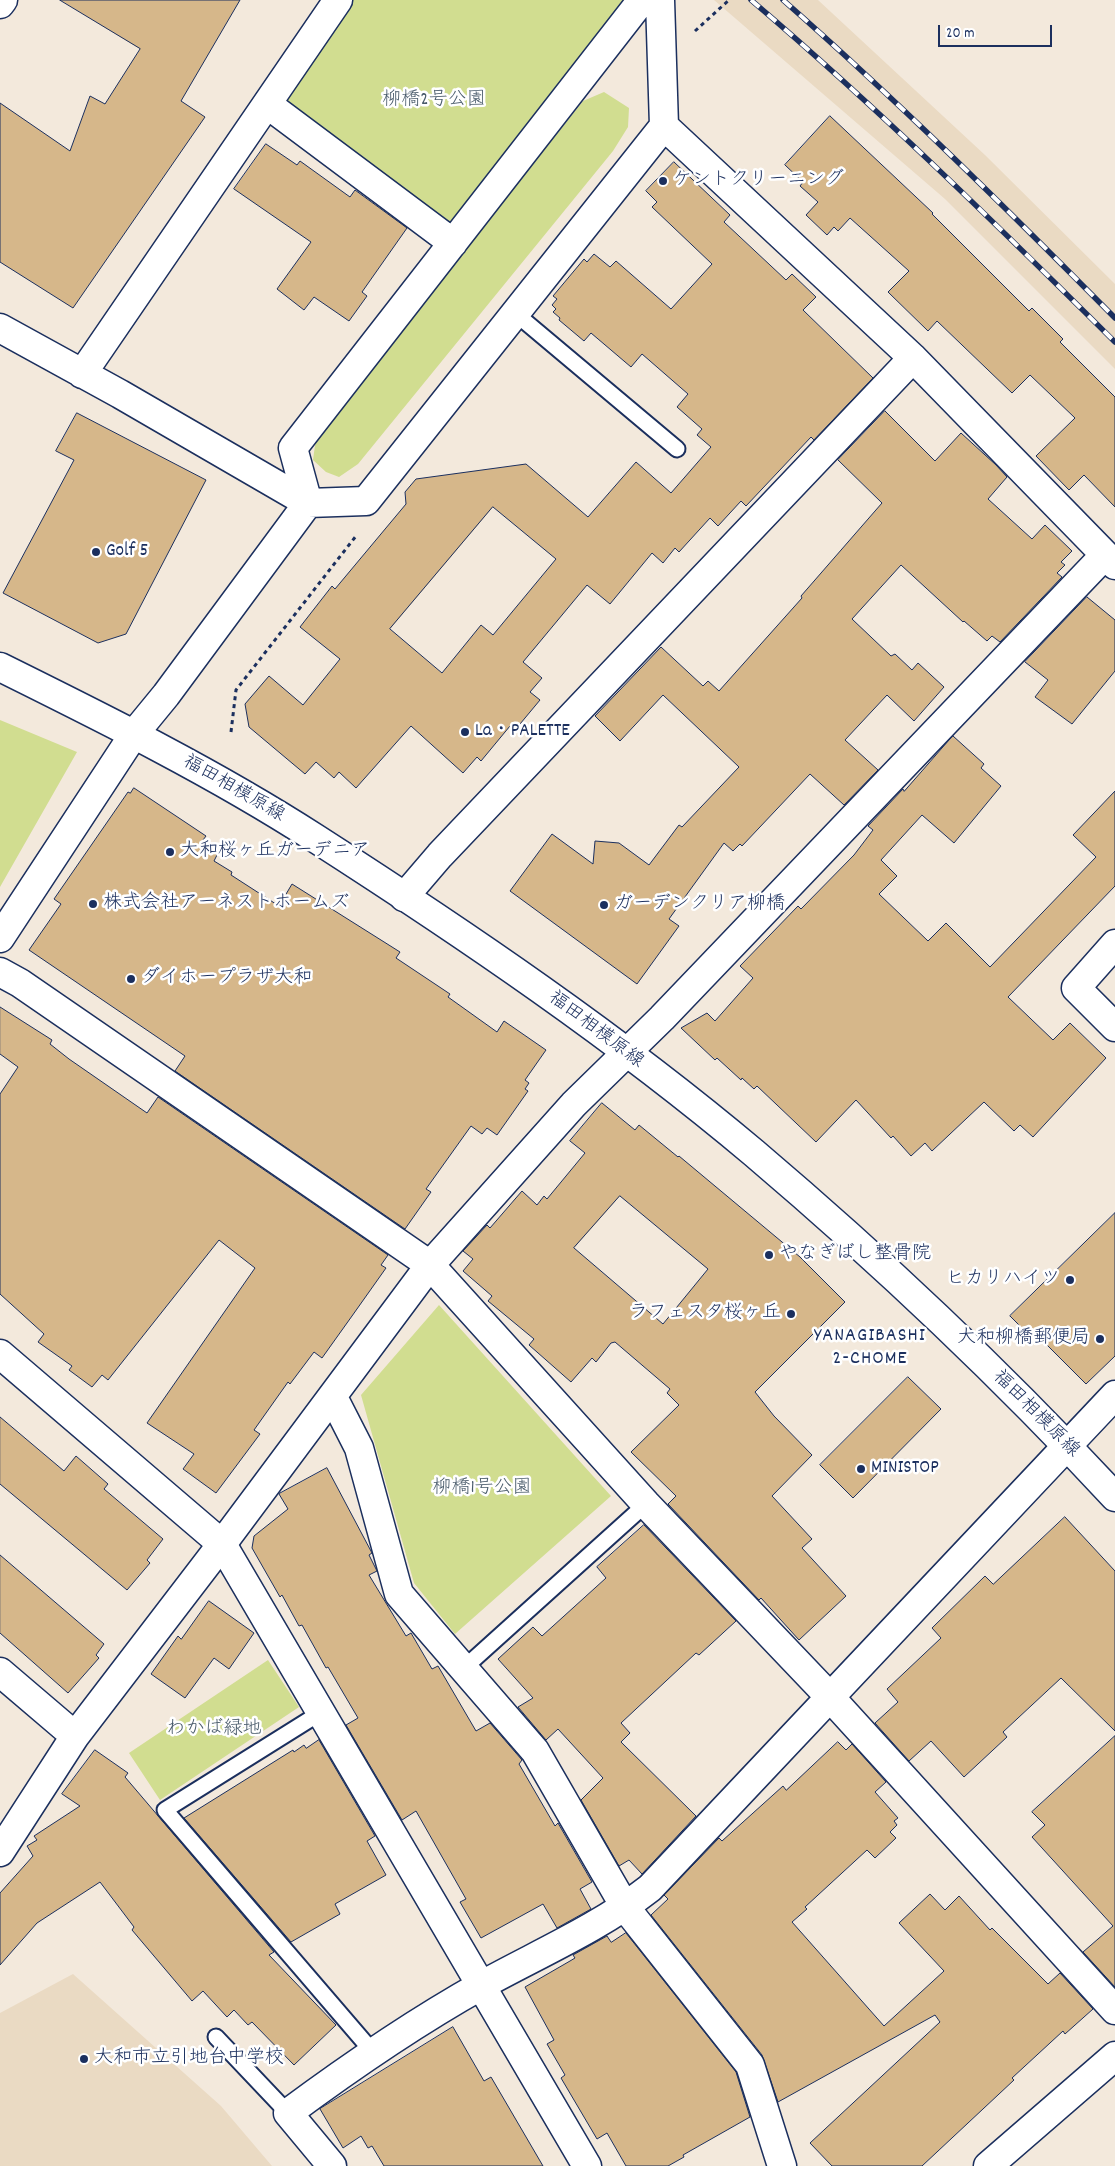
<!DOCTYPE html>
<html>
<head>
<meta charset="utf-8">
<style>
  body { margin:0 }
  #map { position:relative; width:1115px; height:2166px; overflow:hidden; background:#f3e9dc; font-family:Dekko,sans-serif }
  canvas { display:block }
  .scale { position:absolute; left:938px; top:25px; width:114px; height:22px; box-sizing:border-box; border:2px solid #1b2f5e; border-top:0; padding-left:6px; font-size:15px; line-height:18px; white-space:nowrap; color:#1b2f5e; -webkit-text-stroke:4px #fff; paint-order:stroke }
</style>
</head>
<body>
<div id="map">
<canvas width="1115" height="2166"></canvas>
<div class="scale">20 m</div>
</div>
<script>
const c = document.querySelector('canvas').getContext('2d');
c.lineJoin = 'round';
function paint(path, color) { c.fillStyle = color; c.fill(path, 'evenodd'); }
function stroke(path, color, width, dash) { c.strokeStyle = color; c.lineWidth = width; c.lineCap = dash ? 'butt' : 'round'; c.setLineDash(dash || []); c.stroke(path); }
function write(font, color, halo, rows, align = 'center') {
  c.font = font + ' Dekko,"Klee One",sans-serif'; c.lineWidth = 5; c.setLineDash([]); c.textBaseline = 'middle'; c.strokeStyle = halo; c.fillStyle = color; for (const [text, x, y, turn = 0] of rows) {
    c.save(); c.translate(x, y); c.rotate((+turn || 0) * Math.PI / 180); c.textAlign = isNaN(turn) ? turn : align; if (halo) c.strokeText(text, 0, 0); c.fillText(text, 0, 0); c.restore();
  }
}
const built = new Path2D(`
  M714,0H818L985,155L1115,284V369L945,199Z
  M73,1974L221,2106L272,2166H0V2013Z`);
const green = new Path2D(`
  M338,0H642L453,243L267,104Z
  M604,92L629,108L628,127L613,151L358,464L339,477L326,472L313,460L316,438L583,101Z
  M0,720L77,752L0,887Z
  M439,1305L611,1496L455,1634L414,1583L361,1395Z
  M268,1660L299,1707L160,1800L129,1753Z`);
const building = new Path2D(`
  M60,0H240L181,101L205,117L73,308L0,262V103L70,151L90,96L105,104L140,49Z
  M830,116L933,213L932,214L1029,311L1032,308L1063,339L1060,342L1115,397V507L1084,475L1069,490L1036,456L1075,418L1030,375L1012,393L937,321L928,331L888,292L909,271L850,218L838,231L834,227L827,235L806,215L818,202L800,186L803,182L785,165Z
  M266,144L297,165L300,161L350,197L355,190L407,228L362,292L367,296L349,321L314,297L304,310L277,289L311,242L234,189Z
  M674,162L730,215L724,222L786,280L792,274L816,297L803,310L873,378L814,440L811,437L746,506L741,501L718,526L710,518L679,552L675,548L663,563L652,553L610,604L587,585L523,662L542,678L530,692L540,700L515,730L510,726L481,761L477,757L463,773L411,726L356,788L339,772L334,778L316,762L305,774L249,727L245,704L269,676L303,705L340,659L300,627L332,586L335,589L406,504L405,492L416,479L526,464L588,517L636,462L671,493L711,447L697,435L702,429L677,407L688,394L642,354L631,367L591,333L584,341L559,320L560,318L553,312L556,309L552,305L557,299L553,296L584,259L587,262L594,254L610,267L616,261L671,309L712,264L652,207L657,202L646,191ZM493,507L556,559L493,635L481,625L442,673L390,629Z
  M885,411L935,461L961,433L996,465L1007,477L988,499L1032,539L1045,525L1072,551L1061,562L1065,565L1057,573L1062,577L1000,642L992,636L987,641L964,621L963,622L901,565L852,619L891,656L895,654L912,670L918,663L944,687L914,721L887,695L845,740L878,770L844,805L810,774L742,846L740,844L733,851L724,843L669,919L679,926L637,984L510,891L552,834L593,864L595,841L619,843L649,865L679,825L682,827L739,767L663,695L620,741L595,716L661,647L703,686L708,681L719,691L802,598L801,596L882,503L838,460Z
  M77,413L206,480L126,634L98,643L3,593L74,460L56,451Z
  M1087,597L1115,620V671L1072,724L1035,697L1048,680L1025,662Z
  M953,736L984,764L981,768L1001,786L954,843L922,815L881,860L897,876L879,894L928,941L946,923L990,967L1096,857L1073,835L1115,791V886L1008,997L1053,1040L1070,1023L1106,1058L1033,1137L1020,1125L1014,1131L984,1102L932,1151L925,1143L911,1156L893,1136L891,1138L856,1100L816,1142L757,1086L754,1089L742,1078L741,1080L717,1058L715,1060L681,1028L707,1013L715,1021L753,978L740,966L798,906L801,909L854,855L873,830L868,826L903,789L904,791Z
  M134,788L206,836L203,840L219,851L214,861L232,872L231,875L279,906L292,884L400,952L396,958L450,994L448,997L497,1032L504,1021L546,1050L525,1080L529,1083L525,1089L528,1091L497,1135L487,1128L482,1134L471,1126L426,1189L431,1192L405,1229L175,1071L185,1056L29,950L61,904L54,899L128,792L130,793Z
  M0,1007L52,1040L50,1044L69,1059L147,1113L158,1097L388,1255L381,1265L386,1268L352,1316L322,1358L314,1352L290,1384L288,1382L254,1430L260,1434L216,1493L183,1469L194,1454L147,1423L255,1268L219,1240L108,1380L102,1375L92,1387L69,1370L72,1366L38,1342L44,1334L0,1294V1094L18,1067L0,1054Z
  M602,1103L635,1130L639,1125L678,1157L679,1156L800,1257L845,1302L755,1392L774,1416L812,1455L772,1496L812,1539L802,1548L846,1596L799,1640L761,1598L759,1600L668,1504L676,1496L631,1452L679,1405L667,1393L670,1389L615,1342L611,1343L596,1362L592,1358L571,1382L529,1345L534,1339L488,1301L492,1296L463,1271L473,1259L463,1251L487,1225L490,1228L522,1191L537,1205L544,1196L547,1199L585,1153L570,1141ZM620,1196L708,1269L663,1324L574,1248Z
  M1115,1213V1356L1086,1384L1038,1336L1034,1340L1010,1316Z
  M908,1377L941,1409L853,1498L820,1465Z
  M0,1417L64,1471L76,1456L108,1484L104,1489L163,1539L147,1560L150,1563L127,1590L0,1484Z
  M327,1468L372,1553L369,1555L377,1571L369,1575L406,1636L411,1633L432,1669L438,1666L476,1731L490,1723L522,1760L519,1764L555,1826L558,1823L592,1882L580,1889L591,1909L557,1928L543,1904L481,1938L460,1902L466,1899L416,1811L402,1820L346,1725L358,1718L328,1667L326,1668L302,1625L299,1626L282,1595L280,1597L252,1548L254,1536L288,1509L279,1494Z
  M1065,1517L1115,1571V1731L1061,1678L1003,1732L1007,1737L964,1777L931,1741L909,1761L875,1723L898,1702L887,1689L941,1638L932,1628L985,1576L993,1584Z
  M644,1525L736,1621L699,1655L696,1653L621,1723L630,1733L621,1742L696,1816L642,1874L629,1860L619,1866L581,1800L603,1778L558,1729L546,1740L518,1707L533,1698L498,1659L533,1627L542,1636L606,1578L597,1567Z
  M0,1555L104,1644L96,1655L99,1658L68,1693L0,1633Z
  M209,1601L254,1633L229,1669L214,1658L185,1698L151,1674L178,1636L181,1639Z
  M1115,1736V1987L1083,1952L1113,1926L1032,1837L1045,1825L1032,1812Z
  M319,1740L375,1836L367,1841L386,1875L335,1904L340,1914L291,1942L184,1818L293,1750L294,1752L304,1745L306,1748Z
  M838,1742L846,1750L852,1744L886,1782L875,1792L898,1818L894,1821L897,1825L890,1832L896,1838L875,1858L867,1850L805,1907L807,1909L792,1922L884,2026L944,1971L899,1923L930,1894L945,1910L959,1896L990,1930L992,1928L1048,1984L1060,1973L1093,2009L1065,2034L1063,2031L1012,2078L1014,2080L922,2166H832L810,2143L940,2022L935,2015L778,2102L762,2055L651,1915L668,1899L664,1895L719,1838L722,1841L783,1786L786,1790Z
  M95,1750L128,1773L125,1777L274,1952L269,1955L336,2025L294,2065L252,2022L248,2025L234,2010L227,2017L203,1991L192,2001L132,1930L134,1927L100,1882L37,1923L0,1965V1893L33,1856L27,1846L37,1840L34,1836L80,1806L62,1794Z
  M626,1933L736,2072L750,2117L683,2155L684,2157L668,2166H626L607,2133L597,2139L561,2078L565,2075L547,2044L554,2040L525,1987L570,1961L575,1958L573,1955L607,1936L611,1942Z
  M453,2027L484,2081L491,2077L543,2166H384L372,2146L368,2148L361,2136L343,2148L320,2109Z`);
const path = new Path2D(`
  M695,31L729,0
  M231,732L236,690L356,536`);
const service = new Path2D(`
  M515,313L677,449
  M463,1669L646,1504
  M320,1713L165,1810L372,2051
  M216,2037L288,2113`);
const minor = new Path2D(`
  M642,0L293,448L308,503L366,501L664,126
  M660,0L664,126L913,358L1115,565
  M0,4L3,0
  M267,104L453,243
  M0,328L120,394L308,503L166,695L134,734L0,938
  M82,374L338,0
  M404,897L440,855L913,358
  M1115,944L1076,988L1115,1027
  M0,972L20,983L430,1265L646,1504L829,1696L1115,2010
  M333,1397L359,1448L399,1594L535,1751L625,1907L750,2065L782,2166
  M0,1672L75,1736
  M0,1852L75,1736L222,1544L430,1265L574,1104L662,1018L1105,555
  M332,2166L288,2113C350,2067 414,2023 482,1985C538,1954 599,1928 650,1888L1115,1395
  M988,2166L1115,2056`);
const tertiary = new Path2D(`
  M0,667C107,720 214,773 315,838C466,935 616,1037 754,1153C880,1260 1002,1375 1115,1497
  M0,1354L222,1544L587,2166`);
const rail = new Path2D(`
  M751,0C878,108 997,225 1115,342
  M783,0C898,101 1007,209 1115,318`);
const markers = [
  [663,181,5,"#1b2f5e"],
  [96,552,5,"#1b2f5e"],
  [465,732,5,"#1b2f5e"],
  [170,852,5,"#1b2f5e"],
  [93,904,5,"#1b2f5e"],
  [604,905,5,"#1b2f5e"],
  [131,979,5,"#1b2f5e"],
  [769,1255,5,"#1b2f5e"],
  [1070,1280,5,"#1b2f5e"],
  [791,1314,5,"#1b2f5e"],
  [1100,1339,5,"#1b2f5e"],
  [861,1469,5,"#1b2f5e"],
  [84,2059,5,"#1b2f5e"]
];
const parkNames = [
  ["柳橋2号公園",434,101],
  ["柳橋1号公園",482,1489],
  ["わかば緑地",214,1730]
];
const poiNames = [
  ["ケントクリーニング",673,181],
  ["Golf 5",106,552],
  ["La・PALETTE",475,732],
  ["大和桜ヶ丘ガーデニア",180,852],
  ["株式会社アーネストホームズ",103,904],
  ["ガーデンクリア柳橋",614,905],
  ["ダイホープラザ大和",141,979],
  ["やなぎばし整骨院",779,1255],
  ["ヒカリハイツ",1060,1280,"right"],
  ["ラフェスタ桜ヶ丘",781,1314,"right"],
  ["大和柳橋郵便局",1090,1339,"right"],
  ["MINISTOP",871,1469],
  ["大和市立引地台中学校",94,2059]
];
const streetNames = [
  ["福田相模原線",233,790,30],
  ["福田相模原線",595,1031,37],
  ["福田相模原線",1035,1415,45]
];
const neighbourhoodNames = [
  ["YANAGIBASHI",870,1337],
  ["2-CHOME",870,1360]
];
paint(built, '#eadac3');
paint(green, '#d1dd90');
paint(building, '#d6b78a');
stroke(building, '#1b2f5e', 1);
stroke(service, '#1b2f5e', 19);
stroke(minor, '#1b2f5e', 31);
stroke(tertiary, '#1b2f5e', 31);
stroke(path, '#1b2f5e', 3, [4, 4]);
stroke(service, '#fff', 15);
stroke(minor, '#fff', 28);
stroke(tertiary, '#fff', 28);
stroke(rail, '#1b2f5e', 5.5);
stroke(rail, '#fff', 4, [11]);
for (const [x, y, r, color] of markers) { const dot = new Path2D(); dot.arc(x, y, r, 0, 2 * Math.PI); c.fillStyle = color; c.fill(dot); stroke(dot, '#fff', 2); }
write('19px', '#485a6a', '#fff', parkNames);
write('19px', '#1b2f5e', '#fff', poiNames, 'left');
write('19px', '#1b2f5e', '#fff', streetNames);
c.letterSpacing = '1px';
write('20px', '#1b2f5e', '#fff', neighbourhoodNames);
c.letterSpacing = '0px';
</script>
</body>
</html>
